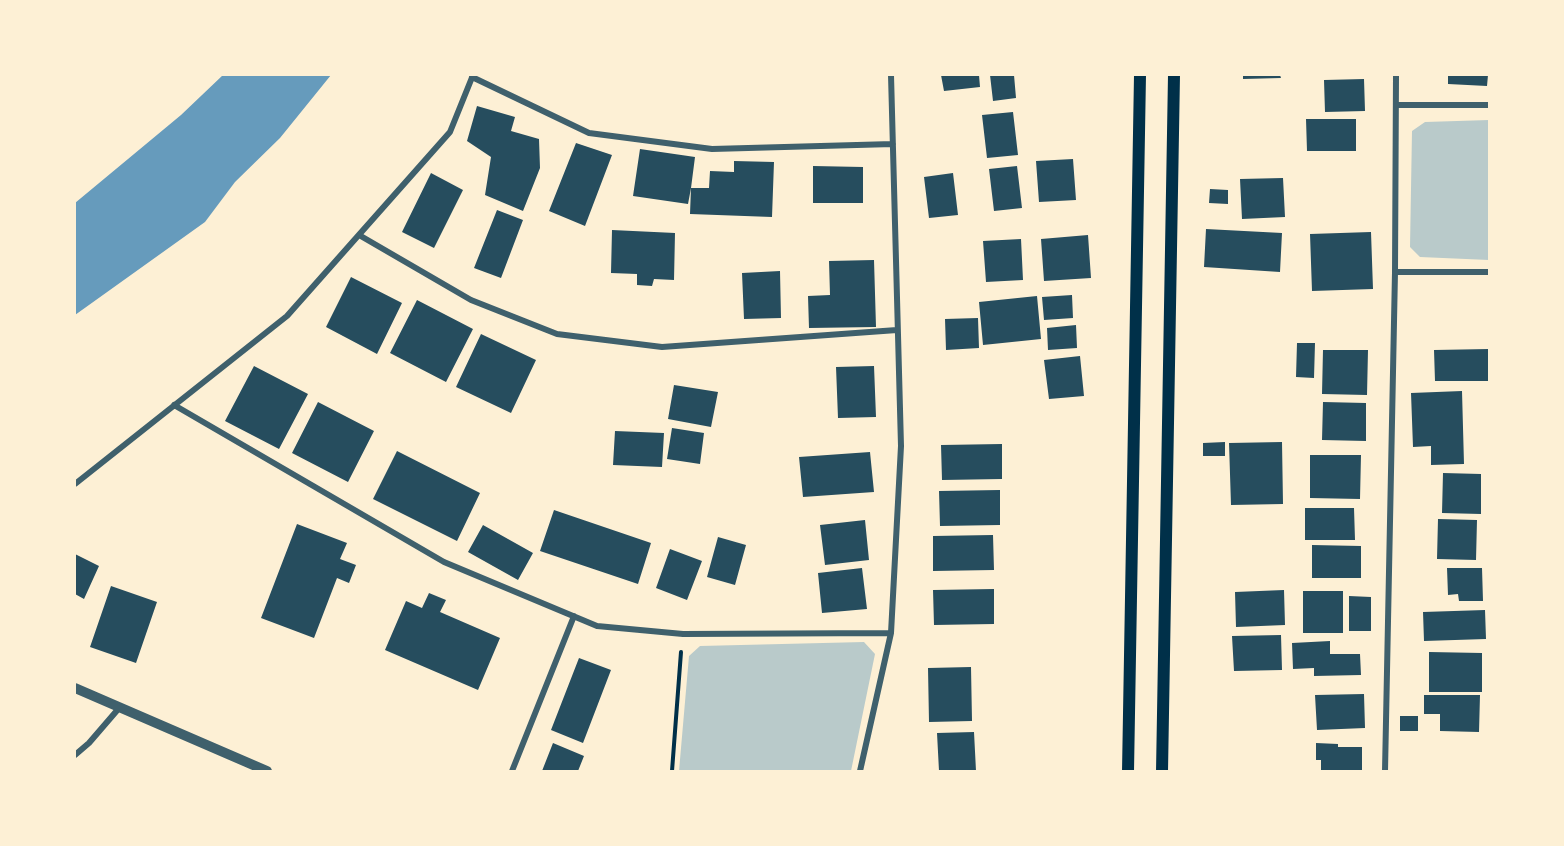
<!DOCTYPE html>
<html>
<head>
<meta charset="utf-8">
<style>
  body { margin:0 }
  #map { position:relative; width:1564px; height:846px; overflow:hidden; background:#fdf0d5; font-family:Roboto,sans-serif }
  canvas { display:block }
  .frame { position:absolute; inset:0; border:76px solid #fdf0d5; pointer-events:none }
</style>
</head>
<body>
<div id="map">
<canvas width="1564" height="846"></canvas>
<div class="frame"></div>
</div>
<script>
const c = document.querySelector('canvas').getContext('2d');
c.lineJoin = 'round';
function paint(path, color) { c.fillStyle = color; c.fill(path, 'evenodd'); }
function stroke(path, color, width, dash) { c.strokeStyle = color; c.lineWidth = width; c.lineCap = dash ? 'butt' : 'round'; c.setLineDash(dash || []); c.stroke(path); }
const green = new Path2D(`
  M1489,120V260L1420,257L1410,247L1412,131L1425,122Z
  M864,642L875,654L851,771H679L689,656L700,646Z`);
const water = new Path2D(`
  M223,75H331L280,138L235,182L205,222L75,315V203L181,115Z`);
const building = new Path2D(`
  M941,75H979L980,87L944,91Z
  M990,75H1014L1016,98L993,101Z
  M1243,75H1280L1281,78L1243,79Z
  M1448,75H1488L1487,86L1448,84Z
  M1364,79L1365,111L1325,112L1324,80Z
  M477,106L515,117L511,131L539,139L540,168L523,211L485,195L491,157L467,141Z
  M1013,112L1018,155L987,158L982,115Z
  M1306,119H1356V151H1307Z
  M576,143L612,155L585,226L549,211Z
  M640,149L695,157L691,188H709L710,171L734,172V161L774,162L772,217L690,214L691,188L688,204L633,196Z
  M1073,159L1076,200L1039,202L1036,161Z
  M813,166L863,167V203H813Z
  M1017,166L1022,208L994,211L989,169Z
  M431,173L463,190L434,248L402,232Z
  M953,173L958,215L929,218L924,177Z
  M1283,178L1285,217L1242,219L1240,179Z
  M1210,189L1228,190V204L1209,203Z
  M497,210L523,220L501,278L474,268Z
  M1206,229L1282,233L1280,272L1204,267Z
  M612,230L675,233L674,280L654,279L652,286L637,285V274L611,273Z
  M1371,232L1373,289L1312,291L1310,234Z
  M1088,235L1091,278L1044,281L1041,239Z
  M1021,239L1023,280L986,282L983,241Z
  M874,260L876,327L809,328L808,296L830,295L829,261Z
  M780,271L781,318L744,319L742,273Z
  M351,277L402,303L377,354L326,327Z
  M1072,295L1073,318L1044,320L1042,297Z
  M1037,296L1041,339L983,345L979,302Z
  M417,300L473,329L446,382L390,353Z
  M978,318L979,348L946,350L945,319Z
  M1076,325L1077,348L1048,350L1047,328Z
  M481,334L536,360L511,413L456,387Z
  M1297,343H1315L1314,378L1296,377Z
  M1489,349V381H1435L1434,350Z
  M1323,350H1368L1367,395L1322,394Z
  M1080,356L1084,396L1049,399L1044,360Z
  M254,366L308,394L279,449L225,421Z
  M874,366L876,417L838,418L836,367Z
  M674,385L718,392L711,427L668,419Z
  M1462,391L1464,464L1431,465V446L1413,447L1411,393Z
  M318,402L374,431L348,482L292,453Z
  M1323,402L1366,403V441L1322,440Z
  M672,428L704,433L700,464L667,459Z
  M615,431L664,433L662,467L613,465Z
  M1225,442V456H1203V443Z
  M1282,442L1283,504L1231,505L1229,443Z
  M1002,444V479L942,480L941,445Z
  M397,451L480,493L457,541L373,499Z
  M870,452L874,492L803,497L799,457Z
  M1310,455H1361L1360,499L1310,498Z
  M1443,473L1481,474V514L1442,513Z
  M1000,490V525L940,526L939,491Z
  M1305,508H1354L1355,540H1305Z
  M554,510L651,543L638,584L540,551Z
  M1438,519L1477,520L1476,560L1437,559Z
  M865,520L869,560L825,565L820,525Z
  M297,524L347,543L340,559L356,565L349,583L337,578L314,638L261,618Z
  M483,525L533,553L518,580L468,552Z
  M993,535L994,570L933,571V536Z
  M718,537L746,545L735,585L707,577Z
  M1312,545L1361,546V578H1312Z
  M670,549L702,561L687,600L656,588Z
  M75,554L99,566L84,599L75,594Z
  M862,568L867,609L822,613L818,573Z
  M1447,568H1482L1483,601H1459L1458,594L1448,595Z
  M111,586L157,602L136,663L90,647Z
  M994,589V624L934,625L933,590Z
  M1284,590L1285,625L1236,627L1235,592Z
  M1303,591H1343V633H1303Z
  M429,593L446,600L440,612L500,638L478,690L385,650L406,601L422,608Z
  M1349,596L1371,597V631H1349Z
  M1485,610L1486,639L1424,641L1423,612Z
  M1281,635L1282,670L1234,671L1232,636Z
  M1330,641V654H1360L1361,675L1314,676V668L1293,669L1292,643Z
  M1429,652L1482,653V692H1429Z
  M579,658L611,670L583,743L551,730Z
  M971,667L972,721L929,722L928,668Z
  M1364,694L1365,728L1317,730L1315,695Z
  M1424,695H1480L1479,732L1440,731V714H1424Z
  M1400,716H1418V731H1400Z
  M974,732L976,771H939L937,733Z
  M553,743L584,756L578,771H542Z
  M1316,743L1338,744V747H1362V771H1321V760H1316Z`);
const path = new Path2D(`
  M672,771L681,652`);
const minor = new Path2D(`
  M472,77L589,133L712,149L893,144
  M1396,105H1489
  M359,235L471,300L557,334L662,347L897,330
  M1395,272H1489
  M174,405L444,562L597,626L683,634L891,633
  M75,484L287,316L450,132L473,75
  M75,755L89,743L120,707
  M512,771L574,616
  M860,771L891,633L901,446L891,75
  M1385,771L1395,272L1396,75`);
const tertiary = new Path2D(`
  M75,688L267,771`);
const secondary = new Path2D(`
  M1128,771L1140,75
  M1162,771L1174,75`);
paint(green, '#b9caca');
paint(water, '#669bbc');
paint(building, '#264d5e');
stroke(path, '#003049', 4);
stroke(minor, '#3f606c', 6);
stroke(tertiary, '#3f606c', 10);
stroke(secondary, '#003049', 12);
</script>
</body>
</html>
